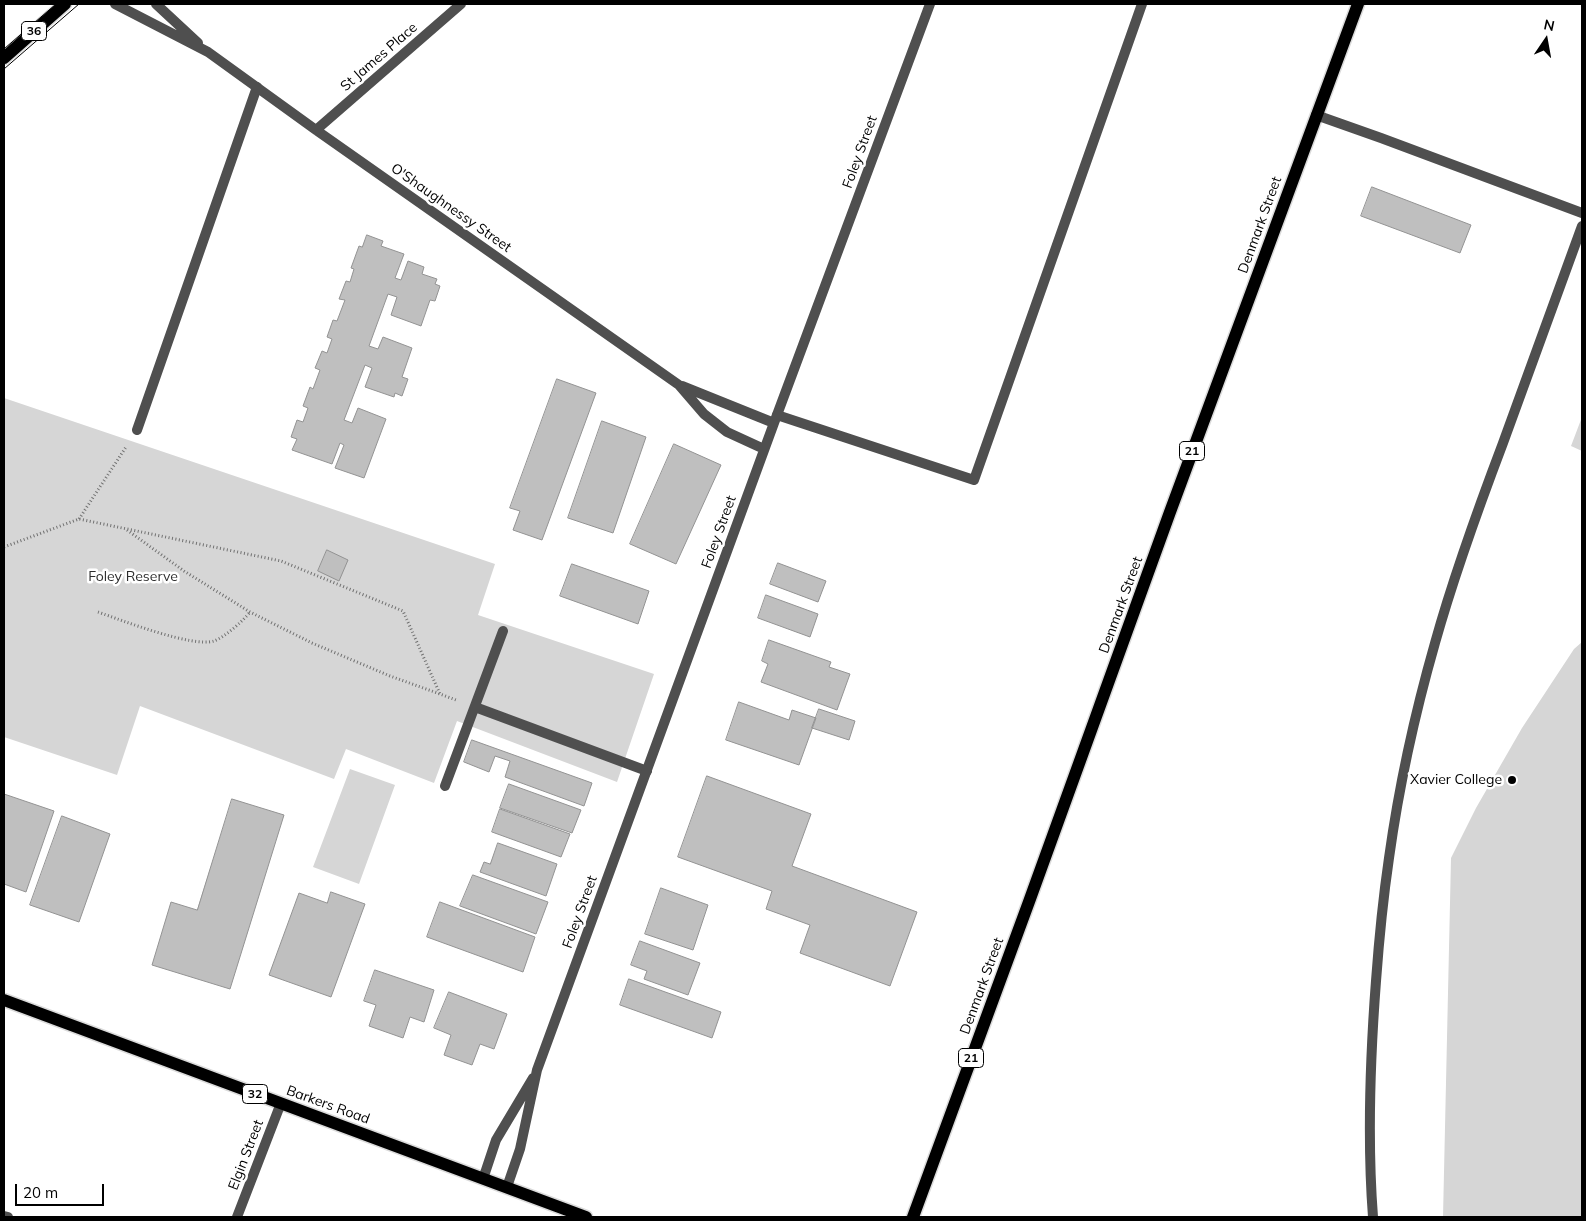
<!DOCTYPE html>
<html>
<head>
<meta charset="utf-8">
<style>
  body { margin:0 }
  #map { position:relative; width:1586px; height:1221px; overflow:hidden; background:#fff; font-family:Mulish,sans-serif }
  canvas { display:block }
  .frame { position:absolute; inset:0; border:5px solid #000; pointer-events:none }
  .north { position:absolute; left:1521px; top:15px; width:50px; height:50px; -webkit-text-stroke:4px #fff; paint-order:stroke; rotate:12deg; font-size:14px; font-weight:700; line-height:20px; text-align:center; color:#000 }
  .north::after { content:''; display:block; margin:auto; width:18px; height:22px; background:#000; clip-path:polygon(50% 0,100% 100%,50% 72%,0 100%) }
  .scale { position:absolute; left:15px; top:1184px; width:89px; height:22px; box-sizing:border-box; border:2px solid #000; border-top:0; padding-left:6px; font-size:15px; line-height:18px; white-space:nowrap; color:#000; -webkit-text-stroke:4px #fff; paint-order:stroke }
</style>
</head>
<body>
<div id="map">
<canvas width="1586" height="1221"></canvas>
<div class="frame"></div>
<div class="north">N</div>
<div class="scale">20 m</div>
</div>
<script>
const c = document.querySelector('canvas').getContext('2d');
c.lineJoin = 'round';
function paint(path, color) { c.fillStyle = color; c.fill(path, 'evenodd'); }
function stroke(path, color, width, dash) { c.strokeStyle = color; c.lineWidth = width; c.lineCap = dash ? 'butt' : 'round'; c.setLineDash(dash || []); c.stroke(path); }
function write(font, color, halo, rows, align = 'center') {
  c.font = font + ' Mulish,sans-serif'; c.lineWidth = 5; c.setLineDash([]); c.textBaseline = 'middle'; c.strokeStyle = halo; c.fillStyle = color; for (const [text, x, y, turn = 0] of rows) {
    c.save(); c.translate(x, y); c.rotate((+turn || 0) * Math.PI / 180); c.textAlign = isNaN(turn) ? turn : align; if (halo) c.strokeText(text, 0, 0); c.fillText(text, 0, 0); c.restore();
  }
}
const green = new Path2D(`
  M4,398L495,564L478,615L654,674L617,782L457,721L434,783L346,749L334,779L140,706L117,775L4,737Z
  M1582,417V451L1571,446Z
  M1582,642V1217H1443L1451,858L1476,808L1522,728L1574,649Z
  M350,769L395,785L359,884L313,867Z`);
const building = new Path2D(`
  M1372,187L1471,225L1460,253L1361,216Z
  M367,235L383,241L381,246L404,254L395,278L401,280L408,261L424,267L422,274L437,279L435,284L440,286L435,301L430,300L421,326L391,315L397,297L388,294L369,346L378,349L383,337L412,348L402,377L408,379L402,396L395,393L394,397L365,387L372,368L365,365L344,420L352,423L358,408L386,419L364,478L335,468L344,445L340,443L332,464L292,450L297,439L291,437L297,420L303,422L308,408L303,406L310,387L313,389L320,370L315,368L322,351L327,353L332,339L327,337L333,320L337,321L345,300L339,299L346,281L350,282L354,269L351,268L359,246L362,247Z
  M557,379L596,393L542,540L513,530L520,511L510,508Z
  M602,421L646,437L613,533L568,518Z
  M674,444L721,465L676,564L630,544Z
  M327,550L348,560L339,581L318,571Z
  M778,563L826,581L818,602L770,584Z
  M572,564L649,591L638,624L560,596Z
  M766,595L818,614L810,637L758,618Z
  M769,640L831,662L829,667L850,674L837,710L761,682L768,664L762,661Z
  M739,702L789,720L792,710L816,718L799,765L726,740Z
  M819,709L855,721L849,740L812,728Z
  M472,740L592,783L584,806L505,777L510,761L495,756L489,772L464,762Z
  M707,776L811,814L792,866L917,912L890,986L800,953L810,925L766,909L772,891L678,857Z
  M509,784L581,810L572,833L500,808Z
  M4,794L54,811L26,892L4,884Z
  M232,799L284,815L230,989L152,965L171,902L197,910Z
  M500,809L570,834L561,857L492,832Z
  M62,816L110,834L79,922L30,905Z
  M498,843L557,864L546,896L480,872L484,862L490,864Z
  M473,875L548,902L536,934L460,906Z
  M661,888L708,905L693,950L645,934Z
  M331,892L365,904L331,997L269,975L299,893L327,903Z
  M440,902L535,937L523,972L427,937Z
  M640,941L700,963L688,995L644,979L647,971L631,965Z
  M375,970L434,990L424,1022L410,1017L403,1038L369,1026L376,1005L364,1001Z
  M629,979L721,1012L712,1038L620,1005Z
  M449,992L507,1014L494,1049L480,1044L472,1065L444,1055L451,1035L434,1028Z`);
const path = new Path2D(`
  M79,519L126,447
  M127,530L184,571L250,612L312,643L390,676L440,694
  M4,547L79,519L281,561L403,611L440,694L456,700
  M98,612C121,620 193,648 214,641C225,637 243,621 250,612`);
const lane = new Path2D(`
  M1316,115L1381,138L1582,213
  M777,415L974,480L1142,4
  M137,430L257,87
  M475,707L647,771
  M445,786L503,631
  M4,1216L8,1217
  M1373,1217C1367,1139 1370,1060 1376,981C1379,940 1383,899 1389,858C1399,786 1415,713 1435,643C1454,575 1478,509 1503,443C1529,371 1556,298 1582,226`);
const street = new Path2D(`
  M115,4L208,52L316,130L679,385L704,414L727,432L764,449
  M156,4L198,43
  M316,130L461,4
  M682,386L774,423
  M483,1179L496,1140L533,1078
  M507,1187L520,1149L537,1070L774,423L930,4
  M237,1217L281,1103`);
const primary = new Path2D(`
  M4,58L65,4
  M4,1000L586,1217
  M913,1217L1030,899L1170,512L1358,4`);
const tram = new Path2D(`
  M4,49L56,4
  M4,69L79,4`);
const markers = [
  [1512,780,5,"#000"]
];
const shields = [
  [34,31,25],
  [1192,451,25],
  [971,1058,25],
  [255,1094,25]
];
const shieldNames = [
  ["36",34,31],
  ["21",1192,451],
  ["21",971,1058],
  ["32",255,1094]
];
const streetNames = [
  ["St James Place",379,57,-41],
  ["Foley Street",860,152,-70],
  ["O'Shaughnessy Street",451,208,35],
  ["Denmark Street",1260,225,-70],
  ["Foley Street",719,532,-70],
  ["Denmark Street",1121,605,-70],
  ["Foley Street",580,912,-70],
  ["Denmark Street",982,986,-70],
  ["Barkers Road",328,1105,20],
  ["Elgin Street",246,1155,-69]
];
const parkNames = [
  ["Foley Reserve",133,577]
];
const poiNames = [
  ["Xavier College",1502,780]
];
paint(green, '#d6d6d6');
paint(building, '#bfbfbf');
stroke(building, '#939393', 1);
stroke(primary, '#dbdbdb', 15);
stroke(path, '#717171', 3, [1, 2.5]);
stroke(lane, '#4f4f4f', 10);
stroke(street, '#4f4f4f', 10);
stroke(primary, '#000', 12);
stroke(tram, '#000', 1);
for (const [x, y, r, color] of markers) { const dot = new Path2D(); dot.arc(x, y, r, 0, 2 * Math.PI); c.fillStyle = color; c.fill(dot); stroke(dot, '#fff', 2); }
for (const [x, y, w] of shields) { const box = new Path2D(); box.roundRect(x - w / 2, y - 9.5, w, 19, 4); c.fillStyle = '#fff'; c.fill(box); stroke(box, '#000', 1); }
write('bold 12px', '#000', null, shieldNames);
write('14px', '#000', '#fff', streetNames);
write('14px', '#2d2d2d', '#fff', parkNames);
write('14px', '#000', '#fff', poiNames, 'right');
</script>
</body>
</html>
